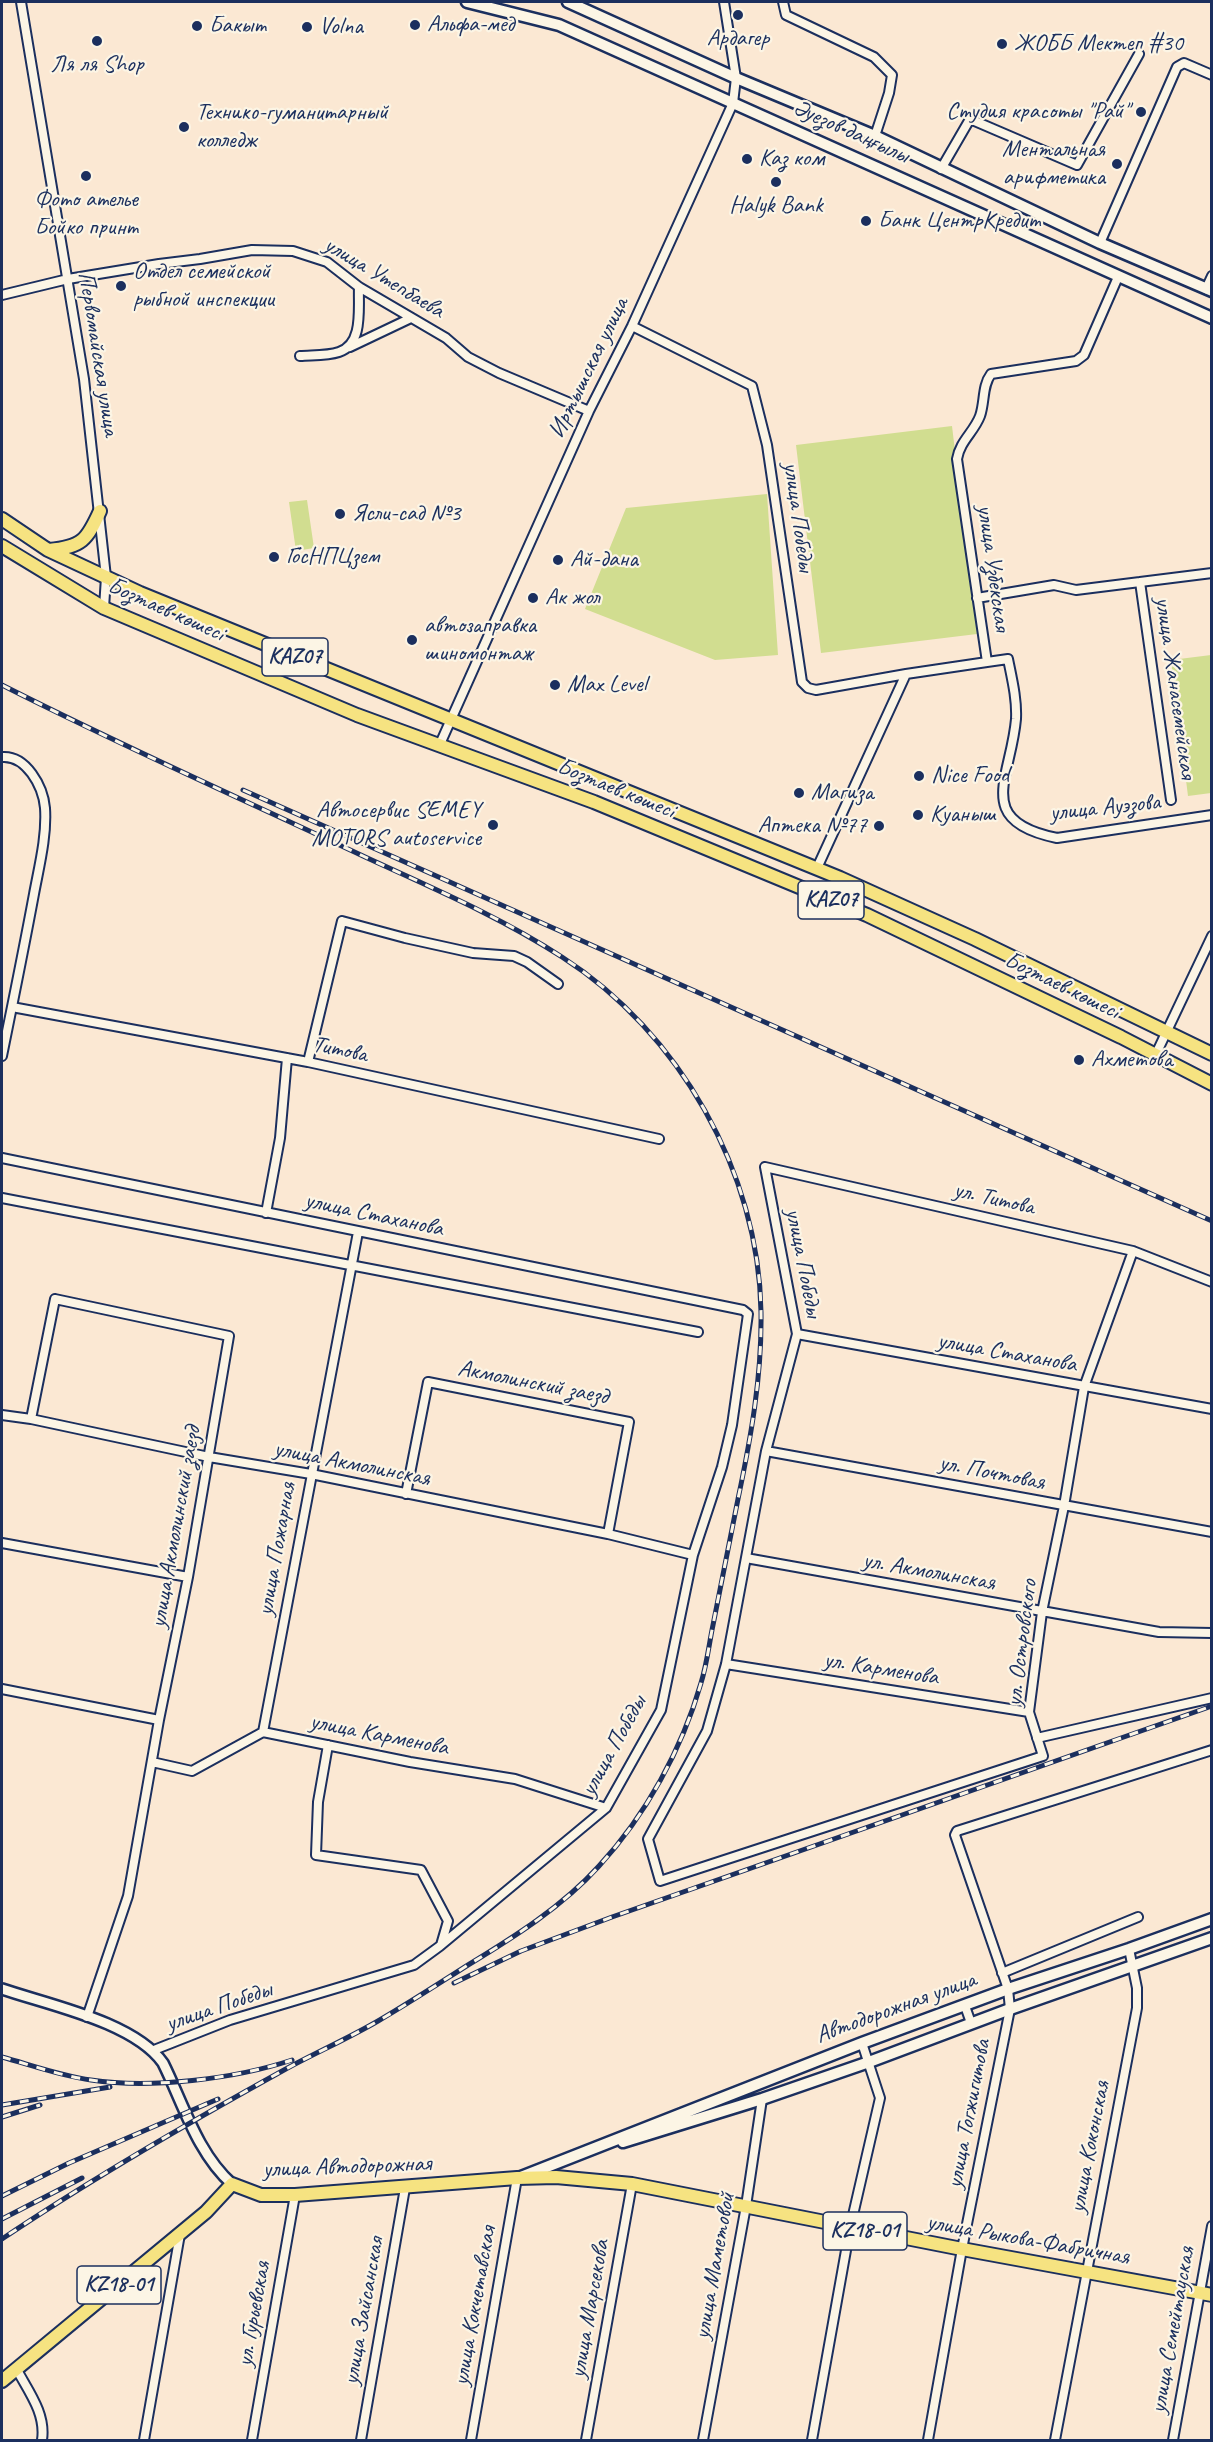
<!DOCTYPE html>
<html>
<head>
<meta charset="utf-8">
<style>
  body { margin:0 }
  #map { position:relative; width:1213px; height:2442px; overflow:hidden; background:#fbe8d3; font-family:Caveat,sans-serif }
  canvas { display:block }
  .frame { position:absolute; inset:0; border:3px solid #1b2f5e; pointer-events:none }
</style>
</head>
<body>
<div id="map">
<canvas width="1213" height="2442"></canvas>
<div class="frame"></div>
</div>
<script>
const c = document.querySelector('canvas').getContext('2d');
c.lineJoin = 'round';
function paint(path, color) { c.fillStyle = color; c.fill(path, 'evenodd'); }
function stroke(path, color, width, dash) { c.strokeStyle = color; c.lineWidth = width; c.lineCap = dash ? 'butt' : 'round'; c.setLineDash(dash || []); c.stroke(path); }
function write(font, color, halo, rows, align = 'center') {
  c.font = font + ' Caveat,sans-serif'; c.lineWidth = 4.5; c.setLineDash([]); c.textBaseline = 'middle'; c.strokeStyle = halo; c.fillStyle = color; for (const [text, x, y, turn = 0] of rows) {
    c.save(); c.translate(x, y); c.rotate((+turn || 0) * Math.PI / 180); c.textAlign = isNaN(turn) ? turn : align; if (halo) c.strokeText(text, 0, 0); c.fillText(text, 0, 0); c.restore();
  }
}
const green = new Path2D(`
  M952,426L977,634L821,653L796,445Z
  M767,494L778,655L715,660L585,609L626,508Z
  M307,500L314,548L296,551L289,502Z
  M1211,655V793L1188,796L1171,660Z`);
const minor = new Path2D(`
  M21,2L84,379L106,577L104,608
  M783,2L786,15L874,57L892,75L889,93L875,136
  M941,169L970,119L1077,165L1139,54
  M1100,243L1177,67L1184,63L1212,75
  M1206,289L1212,276
  M2,295L68,279L159,264L200,259L252,250L293,251L327,262L359,287L446,338L468,357L499,373L589,411
  M632,326L752,386L767,445L802,682L808,688L816,690L906,674
  M350,347L411,318
  M300,356C312,355 327,356 339,352C364,344 358,308 359,287
  M1140,582L1171,800
  M977,598L1054,585L1076,590L1212,573
  M987,662L1008,659C1012,679 1017,699 1016,719C1011,778 973,821 1057,838L1212,815
  M440,744L589,411L632,326L733,103L736,78L724,2
  M2,757C26,755 43,786 45,808C47,836 39,867 34,894C24,948 13,1002 2,1056
  M817,868L906,674L987,662L957,459C960,441 974,432 980,416C985,402 982,386 991,374L1076,361L1084,355L1118,277
  M12,1007L308,1062L659,1139
  M1156,1054L1212,936
  M308,1062L342,921L405,938L473,953L514,956L527,962L558,984
  M2,1158L743,1310L748,1314L732,1425L722,1467L693,1555L661,1710L606,1808L440,1946L414,1965L230,2020L154,2050
  M2,1198L698,1332
  M266,1213L280,1138L287,1058
  M1133,1251L1084,1387L1064,1506L1042,1612L1029,1712L1043,1756L660,1881L648,1839L707,1731L726,1664L766,1451L797,1334L765,1167L1133,1251L1212,1282
  M797,1334L1212,1409
  M2,1415L31,1419L209,1457L311,1474L608,1534L693,1555
  M31,1419L55,1299L229,1336L188,1577L159,1720L128,1896L87,2017
  M766,1451L1212,1532
  M406,1494L428,1382L629,1422L608,1534
  M2,1543L188,1577
  M746,1558L1159,1632L1212,1633
  M726,1664L1029,1712
  M2,1689L159,1720
  M263,1732L358,1232
  M1037,1738L1212,1698
  M328,1745L318,1802L316,1855L421,1870L448,1921L441,1945
  M152,1762L192,1771L263,1732L410,1762L515,1779L606,1808
  M1002,1973L1138,1917
  M965,2006L971,2023
  M17,2370C29,2392 46,2414 42,2440
  M144,2440L180,2234
  M252,2440L295,2195
  M361,2440L405,2188
  M471,2440L517,2178
  M586,2440L632,2184
  M703,2440L746,2206L762,2099
  M812,2440L850,2228L880,2098L862,2043
  M928,2440L962,2249L1010,2009L1008,1989L955,1835L957,1831L1212,1750
  M1055,2440L1137,2008V1988L1129,1949
  M1173,2440L1212,2226`);
const tertiary = new Path2D(`
  M2,1989C49,2005 134,2022 163,2063C183,2103 197,2153 232,2184`);
const secondary = new Path2D(`
  M467,2L559,25L1212,318
  M568,2L736,78L875,136L1100,243L1212,291
  M623,2142L762,2099L869,2062L1010,2009L1212,1938
  M521,2177L862,2043L1008,1989L1129,1949L1212,1919`);
const primary = new Path2D(`
  M2,2381L206,2212L232,2184L261,2195H295L517,2178L556,2177L632,2184L962,2249L1212,2295`);
const trunk = new Path2D(`
  M2,519L48,550L140,593L840,878L975,939L1212,1054
  M2,546L104,608L357,715L594,802L867,915L1121,1037L1212,1084
  M49,550C82,547 87,540 100,511`);
const rail = new Path2D(`
  M2,685C120,745 242,799 363,856C430,887 499,916 562,957C679,1032 759,1172 761,1312C762,1376 751,1437 738,1499C730,1541 721,1583 713,1625C709,1644 707,1664 701,1683C682,1749 646,1815 599,1866C562,1907 514,1937 468,1965C438,1984 409,2003 378,2021C347,2039 315,2053 284,2070C188,2123 93,2178 2,2239
  M243,790L1212,1221
  M454,1983L521,1951L612,1917L1212,1706
  M2,2057C31,2065 61,2076 91,2080C150,2089 235,2079 292,2060
  M2,2105L110,2087
  M2,2117L40,2105
  M2,2196L69,2163L218,2099
  M2,2219L82,2178`);
const markers = [
  [738,15,6,"#1b2f5e"],
  [415,25,6,"#1b2f5e"],
  [197,26,6,"#1b2f5e"],
  [307,27,6,"#1b2f5e"],
  [97,41,6,"#1b2f5e"],
  [1002,44,6,"#1b2f5e"],
  [1141,112,6,"#1b2f5e"],
  [184,127,6,"#1b2f5e"],
  [747,159,6,"#1b2f5e"],
  [1117,164,6,"#1b2f5e"],
  [86,176,6,"#1b2f5e"],
  [776,182,6,"#1b2f5e"],
  [866,221,6,"#1b2f5e"],
  [121,286,6,"#1b2f5e"],
  [340,514,6,"#1b2f5e"],
  [274,557,6,"#1b2f5e"],
  [558,560,6,"#1b2f5e"],
  [533,598,6,"#1b2f5e"],
  [412,640,6,"#1b2f5e"],
  [555,685,6,"#1b2f5e"],
  [919,776,6,"#1b2f5e"],
  [799,793,6,"#1b2f5e"],
  [918,815,6,"#1b2f5e"],
  [493,825,6,"#1b2f5e"],
  [879,826,6,"#1b2f5e"],
  [1079,1060,6,"#1b2f5e"]
];
const shields = [
  [295,657,66],
  [831,900,66],
  [865,2231,84],
  [119,2285,84]
];
const shieldNames = [
  ["KAZ07",295,657],
  ["KAZ07",831,900],
  ["KZ18-01",865,2231],
  ["KZ18-01",119,2285]
];
const poiNames = [
  ["Альфа-мед",427,25],
  ["Бакыт",209,26],
  ["Volna",319,27],
  ["Ардагер",738,39,"center"],
  ["ЖОББ Мектеп #30",1014,44],
  ["Ля ля Shop",97,65,"center"],
  ["Студия красоты \"Рай\"",1129,112,"right"],
  ["Технико-гуманитарный",196,113],
  ["колледж",196,141],
  ["Ментальная",1105,150,"right"],
  ["арифметика",1105,178,"right"],
  ["Каз ком",759,159],
  ["Фото ателье",86,200,"center"],
  ["Бойко принт",86,228,"center"],
  ["Halyk Bank",776,206,"center"],
  ["Банк ЦентрКредит",878,221],
  ["Отдел семейской",133,272],
  ["рыбной инспекции",133,300],
  ["Ясли-сад №3",352,514],
  ["ГосНПЦзем",286,557],
  ["Ай-дана",570,560],
  ["Ак жол",545,598],
  ["автозаправка",424,626],
  ["шиномонтаж",424,654],
  ["Max Level",567,685],
  ["Nice Food",931,776],
  ["Магиза",811,793],
  ["Автосервис SEMEY",481,811,"right"],
  ["MOTORS autoservice",481,839,"right"],
  ["Куаныш",930,815],
  ["Аптека №77",867,826,"right"],
  ["Ахметова",1091,1060]
];
const streetNames = [
  ["Әуезов даңғылы",851,132,24],
  ["улица Утепбаева",384,278,31],
  ["Первомайская улица",98,354,81],
  ["Иртышская улица",589,368,-64],
  ["улица Победы",798,517,82],
  ["улица Узбекская",993,568,82],
  ["Бозтаев көшесі",166,610,24],
  ["улица Жанасемейская",1175,688,82],
  ["Бозтаев көшесі",616,789,22],
  ["улица Ауэзова",1105,808,-6],
  ["Бозтаев көшесі",1062,986,26],
  ["Титова",340,1050,12],
  ["ул. Титова",994,1199,13],
  ["улица Стаханова",374,1215,12],
  ["улица Победы",803,1263,79],
  ["улица Стаханова",1007,1353,10],
  ["Акмолинский заезд",533,1383,11],
  ["улица Акмолинская",352,1464,11],
  ["ул. Почтовая",992,1473,11],
  ["улица Акмолинский заезд",176,1527,-80],
  ["улица Пожарная",277,1549,-80],
  ["ул. Акмолинская",929,1572,10],
  ["ул. Островского",1022,1643,-83],
  ["ул. Карменова",881,1669,9],
  ["улица Карменова",379,1735,11],
  ["улица Победы",614,1746,-61],
  ["улица Победы",219,2007,-19],
  ["Автодорожная улица",896,2008,-20],
  ["улица Тогжигитова",969,2114,-79],
  ["улица Коконская",1090,2147,-79],
  ["улица Автодорожная",347,2167,-2],
  ["улица Рыкова-Фабричная",1028,2240,10],
  ["улица Маметовой",715,2266,-80],
  ["улица Кокчетавская",475,2306,-80],
  ["улица Марсекова",590,2309,-80],
  ["улица Зайсанская",364,2311,-80],
  ["ул. Гурьевская",254,2314,-80],
  ["улица Семейтауская",1173,2330,-80]
];
paint(green, '#d1dd90');
stroke(minor, '#1b2f5e', 12);
stroke(tertiary, '#1b2f5e', 14);
stroke(secondary, '#1b2f5e', 15);
stroke(primary, '#1b2f5e', 16);
stroke(trunk, '#1b2f5e', 16);
stroke(minor, '#fcf5e5', 8);
stroke(tertiary, '#fcf5e5', 9);
stroke(secondary, '#fcf5e5', 10);
stroke(primary, '#f6e381', 12);
stroke(trunk, '#f6e381', 12);
stroke(rail, '#1b2f5e', 5);
stroke(rail, '#fcf5e5', 3, [9]);
for (const [x, y, r, color] of markers) { const dot = new Path2D(); dot.arc(x, y, r, 0, 2 * Math.PI); c.fillStyle = color; c.fill(dot); stroke(dot, '#fcf5e5', 2); }
for (const [x, y, w] of shields) { const box = new Path2D(); box.roundRect(x - w / 2, y - 19, w, 38, 4.5); c.fillStyle = '#fcf5e5'; c.fill(box); stroke(box, '#1b2f5e', 1.5); }
write('bold 22px', '#1b2f5e', null, shieldNames);
write('24px', '#1b2f5e', '#fcf5e5', poiNames, 'left');
write('24px', '#1b2f5e', '#fcf5e5', streetNames);
</script>
</body>
</html>
